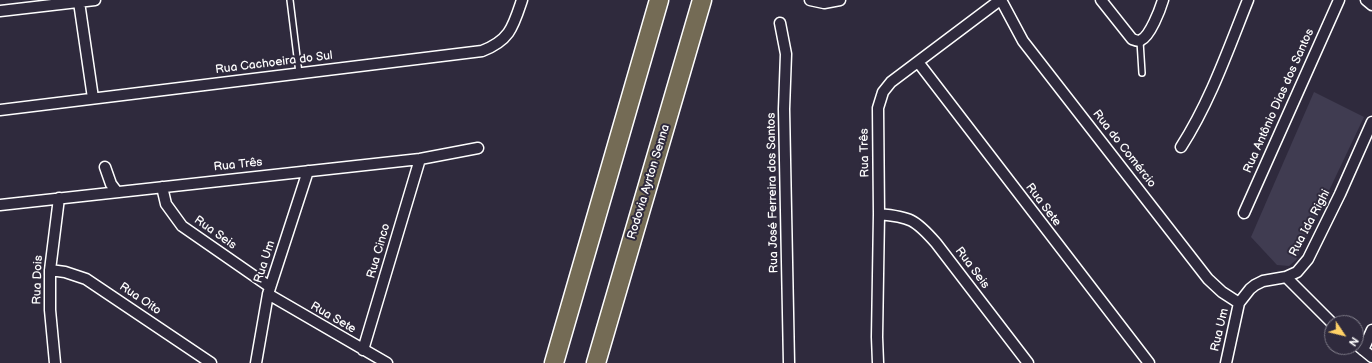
<!DOCTYPE html>
<html>
<head>
<meta charset="utf-8">
<style>
  body { margin:0 }
  #map { position:relative; width:1372px; height:363px; overflow:hidden; background:#2f2a3d; font-family:"Balsamiq Sans",sans-serif }
  canvas { display:block }
  .north { position:absolute; left:1324px; top:315px; width:40px; height:40px; box-sizing:border-box; background:#2f2a3d; border:1px solid #827f8b; border-radius:50%; rotate:125deg; font-size:11px; font-weight:700; line-height:16px; text-align:center; color:#fff }
  .north::after { content:''; display:block; margin:auto; width:14px; height:18px; background:#ffd166; clip-path:polygon(50% 0,100% 100%,50% 72%,0 100%) }
</style>
</head>
<body>
<div id="map">
<canvas width="1372" height="363"></canvas>
<div class="north">N</div>
</div>
<script>
const c = document.querySelector('canvas').getContext('2d');
c.lineJoin = 'round';
function paint(path, color) { c.fillStyle = color; c.fill(path, 'evenodd'); }
function stroke(path, color, width, dash) { c.strokeStyle = color; c.lineWidth = width; c.lineCap = dash ? 'butt' : 'round'; c.setLineDash(dash || []); c.stroke(path); }
function write(font, color, halo, rows, align = 'center') {
  c.font = font + ' "Balsamiq Sans",sans-serif'; c.lineWidth = 4; c.setLineDash([]); c.textBaseline = 'middle'; c.strokeStyle = halo; c.fillStyle = color; for (const [text, x, y, turn = 0] of rows) {
    c.save(); c.translate(x, y); c.rotate((+turn || 0) * Math.PI / 180); c.textAlign = isNaN(turn) ? turn : align; if (halo) c.strokeText(text, 0, 0); c.fillText(text, 0, 0); c.restore();
  }
}
const built = new Path2D(`
  M1314,92L1364,117L1296,260L1289,266L1277,265L1251,237Z`);
const lane = new Path2D(`
  M290,0L299,73
  M1140,41L1142,73`);
const street = new Path2D(`
  M810,0L824,3L840,0
  M1001,0L1023,41L1208,279L1222,292L1239,303
  M1101,0L1132,39C1135,40 1138,42 1141,40C1150,36 1160,10 1163,0
  M1366,0L1372,5
  M79,2L93,98
  M0,11L95,0
  M780,23L786,54L784,109L789,363
  M918,62L1149,363
  M0,110L482,51C510,40 513,27 522,0
  M1181,147C1210,102 1228,50 1248,0
  M105,167L111,184L117,192
  M162,187L166,204L182,226L270,287
  M0,205L420,159L478,148
  M1244,213L1339,0
  M879,214C910,217 915,219 936,243L1028,363
  M50,270L65,272L86,279L211,363
  M1286,277L1332,323
  M268,294L387,363
  M1356,344L1372,357
  M363,350L420,159
  M1363,350L1372,330
  M55,363L50,310V270L59,198
  M256,363L268,294L308,171
  M878,363L877,337L879,214L878,108L883,92L891,82L1000,0
  M1226,363L1239,303L1250,289L1255,285L1263,281L1286,277L1297,272L1308,259L1340,194L1372,122`);
const highway = new Path2D(`
  M554,363L659,0
  M596,363L702,0`);
const streetNames = [
  ["Rua Cachoeira do Sul",274,63,-7],
  ["Rua Antônio Dias dos Santos",1279,101,-66],
  ["Rua do Comércio",1124,149,52],
  ["Rua Três",865,153,-91],
  ["Rua Três",238,165,-6],
  ["Rodovia Ayrton Senna",649,182,-73],
  ["Rua José Ferreira dos Santos",773,193,-91],
  ["Rua Sete",1043,205,53],
  ["Rua Ida Righi",1310,223,-62],
  ["Rua Seis",215,233,35],
  ["Rua Cinco",379,251,-74],
  ["Rua Um",265,262,-72],
  ["Rua Seis",972,268,53],
  ["Rua Dois",38,280,-88],
  ["Rua Oito",140,299,34],
  ["Rua Sete",333,318,30],
  ["Rua Um",1220,330,-77]
];
paint(built, '#403c51');
stroke(lane, '#fff', 8);
stroke(street, '#fff', 13);
stroke(highway, '#fff', 21);
stroke(lane, '#2f2a3d', 5);
stroke(street, '#2f2a3d', 10);
stroke(highway, '#746b55', 18);
write('12px', '#fff', '#2f2a3d', streetNames);
</script>
</body>
</html>
